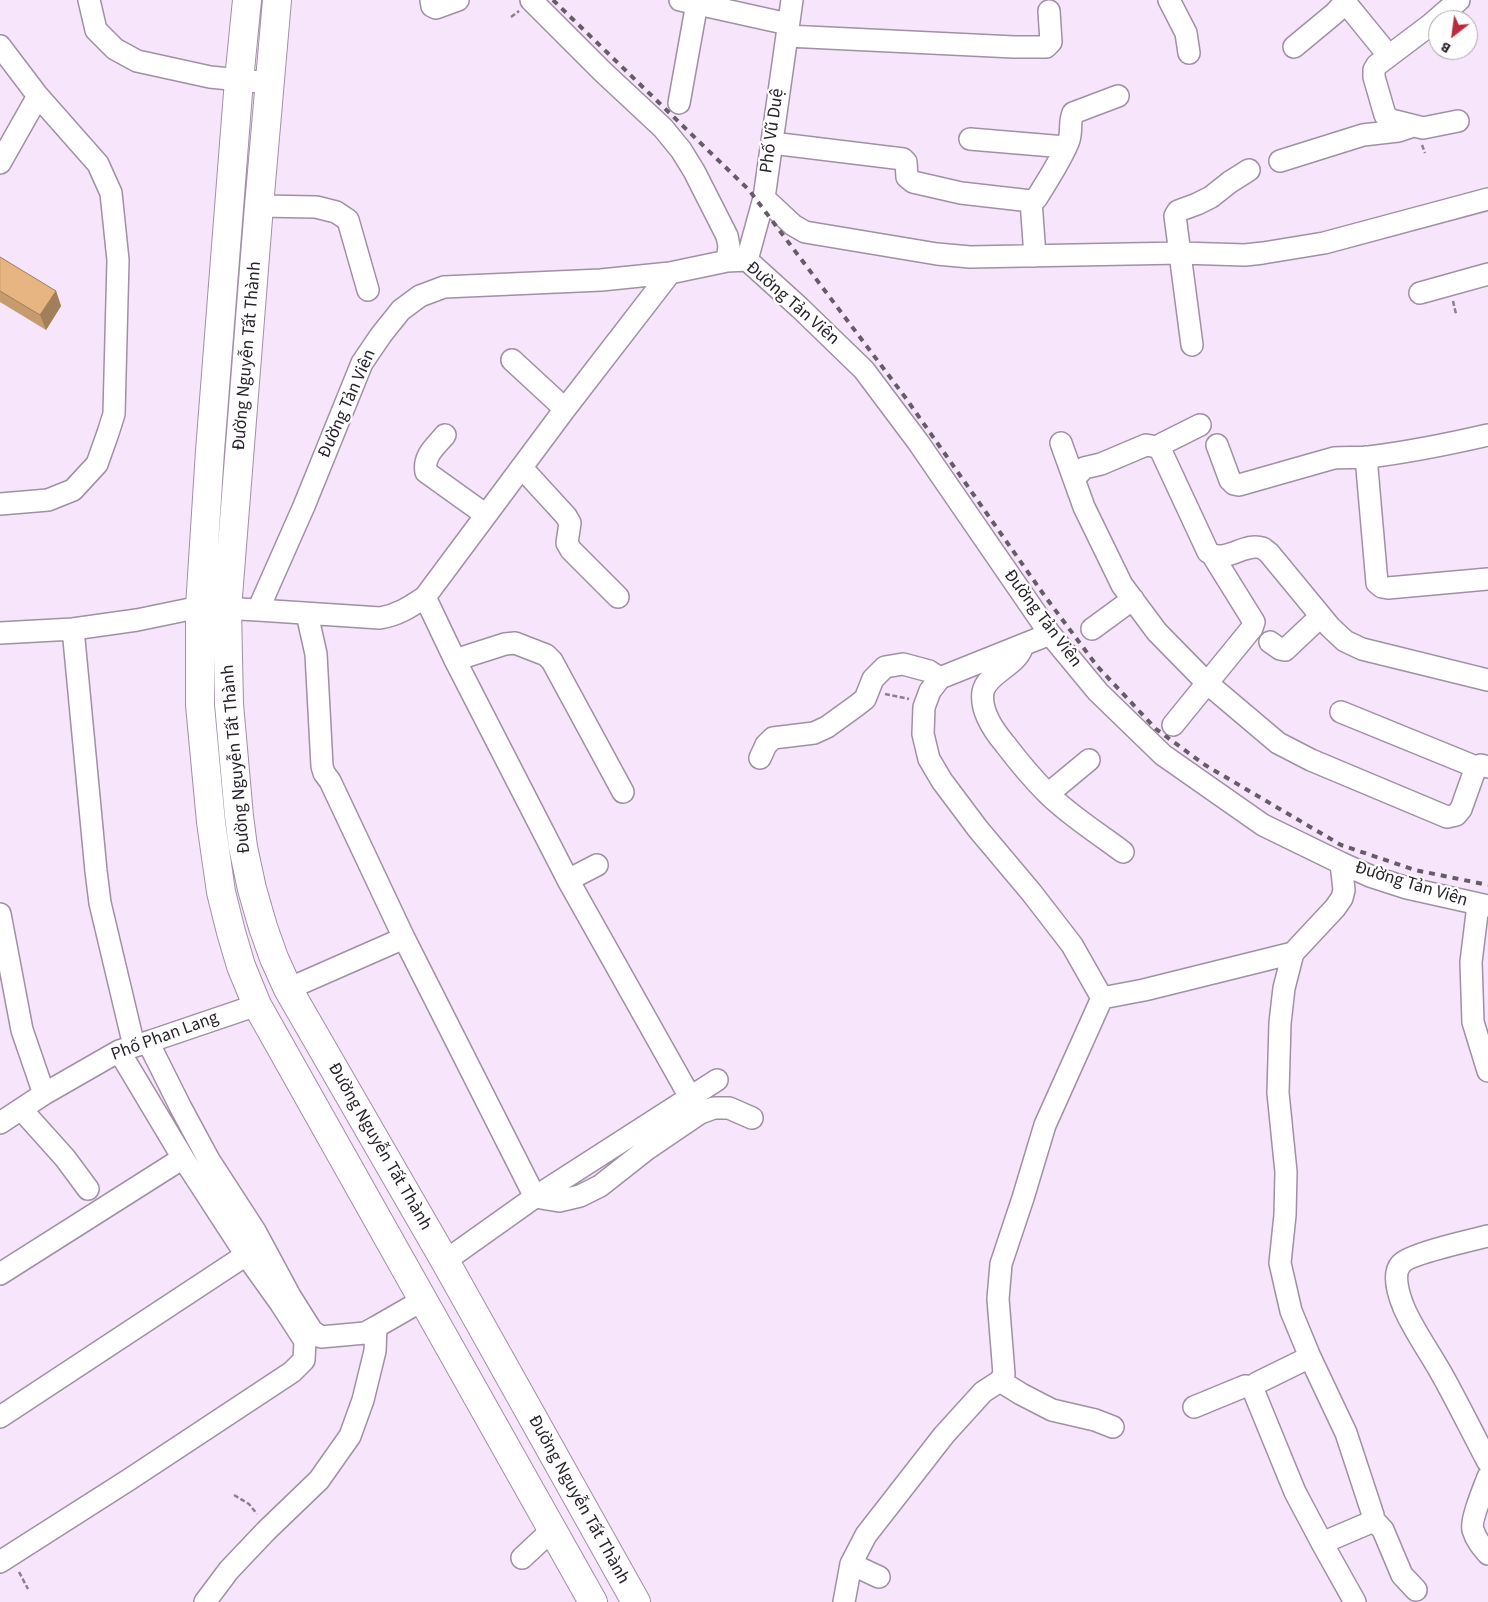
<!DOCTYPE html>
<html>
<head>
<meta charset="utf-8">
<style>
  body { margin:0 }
  #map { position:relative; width:1488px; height:1602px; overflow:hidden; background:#f7e6fb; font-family:"Source Sans 3",sans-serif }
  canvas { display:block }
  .north { position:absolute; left:1428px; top:10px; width:50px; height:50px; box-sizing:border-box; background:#fff; border:1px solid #a9a7aa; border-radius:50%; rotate:210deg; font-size:14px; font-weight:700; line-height:20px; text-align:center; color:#28222a }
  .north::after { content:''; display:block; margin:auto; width:18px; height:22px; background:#bc2b3c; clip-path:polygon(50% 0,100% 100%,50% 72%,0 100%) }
</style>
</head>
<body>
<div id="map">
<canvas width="1488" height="1602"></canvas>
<div class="north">B</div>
</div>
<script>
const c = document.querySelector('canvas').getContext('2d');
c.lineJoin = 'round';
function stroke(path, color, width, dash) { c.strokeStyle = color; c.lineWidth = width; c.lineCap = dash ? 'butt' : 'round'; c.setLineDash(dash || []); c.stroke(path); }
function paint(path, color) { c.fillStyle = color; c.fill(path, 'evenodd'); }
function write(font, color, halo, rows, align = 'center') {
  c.font = font + ' "Source Sans 3",sans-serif'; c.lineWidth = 4.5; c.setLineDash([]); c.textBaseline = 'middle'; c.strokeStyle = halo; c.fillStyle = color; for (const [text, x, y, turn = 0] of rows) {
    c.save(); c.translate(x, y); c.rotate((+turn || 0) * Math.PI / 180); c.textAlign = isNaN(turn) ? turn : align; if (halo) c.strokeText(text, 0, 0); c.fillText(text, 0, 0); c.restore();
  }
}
const path = new Path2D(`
  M511,17L519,11
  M1422,145L1425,153
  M1453,301L1456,314
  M885,694L909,699
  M234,1495L249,1504L257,1514
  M19,1572L28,1589`);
const minor = new Path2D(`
  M89,0L96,30L115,49L137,61L210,77L270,83
  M431,0L432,6L436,8L458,0
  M531,0L603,72L663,128L681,150L694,171L727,236L729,246L727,261
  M680,0L788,24
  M1169,0L1186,33L1189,53
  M1345,2L1389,56
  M787,36L1014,47H1046L1051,42L1049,11
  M0,46L38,96L98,164L111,193L118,260L114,414L108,433L97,464L73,490L48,500L0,504
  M1294,47L1335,13L1347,0
  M679,103L697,3
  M1458,121L1423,128L1391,120L1385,115L1374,77V70L1377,65L1430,25L1459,0
  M970,139L1065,147
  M772,143L903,159L906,162L907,177L913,182L961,193L1031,201L1036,199C1046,183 1063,157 1069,140C1072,131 1069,122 1073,113L1118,96
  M1280,161L1363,135L1398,131L1410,127
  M0,163L38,96
  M764,198L793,225L805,232L937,254L970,257L1181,253L1245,255L1263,253L1324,243L1488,199
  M1031,201L1035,256
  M259,206L316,207L336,212L348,220L368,290
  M747,260L764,198L792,0
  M1420,293L1488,274
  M1192,345L1175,216L1178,211L1197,204L1211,197L1230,182L1249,170
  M512,360L565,409
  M1200,425L1162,444L1161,451L1208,552C1225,565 1244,542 1262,548C1265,549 1266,551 1269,553L1330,627L1345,641L1362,649L1488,680
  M445,435C435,447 423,456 426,472L486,515
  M1061,443L1084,507L1122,585L1157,632L1207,683L1278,743L1311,760L1447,817L1456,815L1461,809L1476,767L1481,765L1488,767
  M1217,445L1230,480L1234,484L1239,485L1334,458C1345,457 1357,458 1369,457C1409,452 1449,444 1488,435
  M1366,457L1377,583L1382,587L1388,588L1488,579
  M522,468L566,516L570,523L567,543L571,550L618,597
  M1074,479L1084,468L1101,464L1146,445L1157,447L1161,451
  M425,597L455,660L568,880L690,1097
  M258,610L380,618C398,615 410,607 425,597L565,409L670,273
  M307,614L316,654L322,766L324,773L330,781L404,938L535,1197L445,1261
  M73,629L96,871L100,903L134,1046
  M1092,629L1133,599
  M0,633L73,629L137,620L200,607L258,610L304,506L362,363L381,335L401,310L420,296L444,287L601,280L670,273L727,261L747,260L800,308L864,370L918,442L1050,634L1098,692L1163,755L1263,825L1341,863L1370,876L1407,888L1488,906
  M1050,634L940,678L930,691L924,707L923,734L929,759L942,781L978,829L1031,892L1072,945L1102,998
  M1270,642L1280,649L1285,650L1321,616
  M1022,648C1015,667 986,674 983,692C980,711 994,731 1005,744C1018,761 1032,778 1047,793C1070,816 1098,833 1123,852
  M455,660L505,644L515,643L546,655L552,661L623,792
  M1341,712L1476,767
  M1173,725L1252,628L1254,622L1213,556
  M760,758L766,745L773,738L814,733L827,727L856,706L865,699L873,679L885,667L903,664L929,671L940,678
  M1048,794L1089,760
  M568,880L597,865
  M1478,905L1471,962L1473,1022L1488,1071
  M0,914L22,1030L44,1094
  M1293,953L1284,988L1280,1023L1278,1093L1286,1172L1285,1215L1280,1263L1291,1311L1310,1357L1346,1433L1373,1515V1519L1369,1523L1322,1543
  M288,989L404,938
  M148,1042L181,1108L209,1160L255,1231L290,1296L312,1331L321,1337L365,1333L376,1327
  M21,1109L65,1158L88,1189
  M0,1123L44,1094L119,1051L151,1041L257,1005
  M535,1197L559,1201L580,1196L600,1186L647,1149L700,1113L714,1108H729L752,1118
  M535,1197L717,1080
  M1488,1236C1472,1240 1409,1254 1401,1264C1392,1274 1399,1296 1404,1308C1413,1329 1428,1350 1440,1371C1457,1401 1472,1432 1488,1462
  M0,1274L183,1158
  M1310,1357L1257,1383L1254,1387V1392L1295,1492L1322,1543L1355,1602
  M1000,1381L1021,1394L1052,1410L1095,1420L1113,1427
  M1194,1407L1245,1386L1254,1387
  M0,1417L246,1255
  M1488,1477C1484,1488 1470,1521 1473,1530C1476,1540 1482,1547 1488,1554
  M1373,1519L1383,1530L1402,1575L1416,1590
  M522,1558L552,1530
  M0,1562L130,1479L292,1372L304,1360L305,1341L281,1304L246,1255L183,1158L119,1051
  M851,1564L879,1577
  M205,1602L229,1570L266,1531L319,1480L350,1436L363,1400L375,1351L376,1327L423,1300
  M844,1602L851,1564L866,1535L944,1435L983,1392L1000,1381L1004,1374L998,1299L1001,1264L1023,1198L1045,1125L1102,998L1144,990L1293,953L1335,908L1342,898L1344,890L1341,863`);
const major = new Path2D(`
  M247,0L239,80L210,451L200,607V705L211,822L221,892L231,932L241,966L257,1005L593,1602
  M277,0L259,206L227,609L229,704L239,816L243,847L252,889L263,927L274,958L288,989L445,1261L636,1602`);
const rail = new Path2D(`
  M553,0L749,190L905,397L1044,595L1097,666L1156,729L1205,765L1341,845L1415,870L1488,885`);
const wall = new Path2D(`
  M0,257L56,291L61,306L46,330L0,302Z`);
const shadedWall = new Path2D(`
  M56,291L61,306L46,330L40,315Z`);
const building = new Path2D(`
  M0,257L56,291L40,315L0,291Z`);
const streetNames = [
  ["Phố Vũ Duệ",773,131,-82],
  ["Đường Tản Viên",792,304,41],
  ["Đường Nguyễn Tất Thành",248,356,-85],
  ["Đường Tản Viên",348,404,-66],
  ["Đường Tản Viên",1042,619,53],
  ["Đường Nguyễn Tất Thành",237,759,-95],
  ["Đường Tản Viên",1411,885,17],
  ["Phố Phan Lang",165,1037,-20],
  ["Đường Nguyễn Tất Thành",379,1147,60],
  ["Đường Nguyễn Tất Thành",578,1500,61]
];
stroke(minor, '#a090a4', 24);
stroke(major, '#a090a4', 30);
stroke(path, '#8b808e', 2.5, [5, 2.5]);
stroke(minor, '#fff', 21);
stroke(major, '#fff', 28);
stroke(rail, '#655c67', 4, [6, 6]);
paint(wall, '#c69c6f');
paint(shadedWall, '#a17f5a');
paint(building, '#e6b581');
stroke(building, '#a17f5a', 1);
write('18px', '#28222a', '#fff', streetNames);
</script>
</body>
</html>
